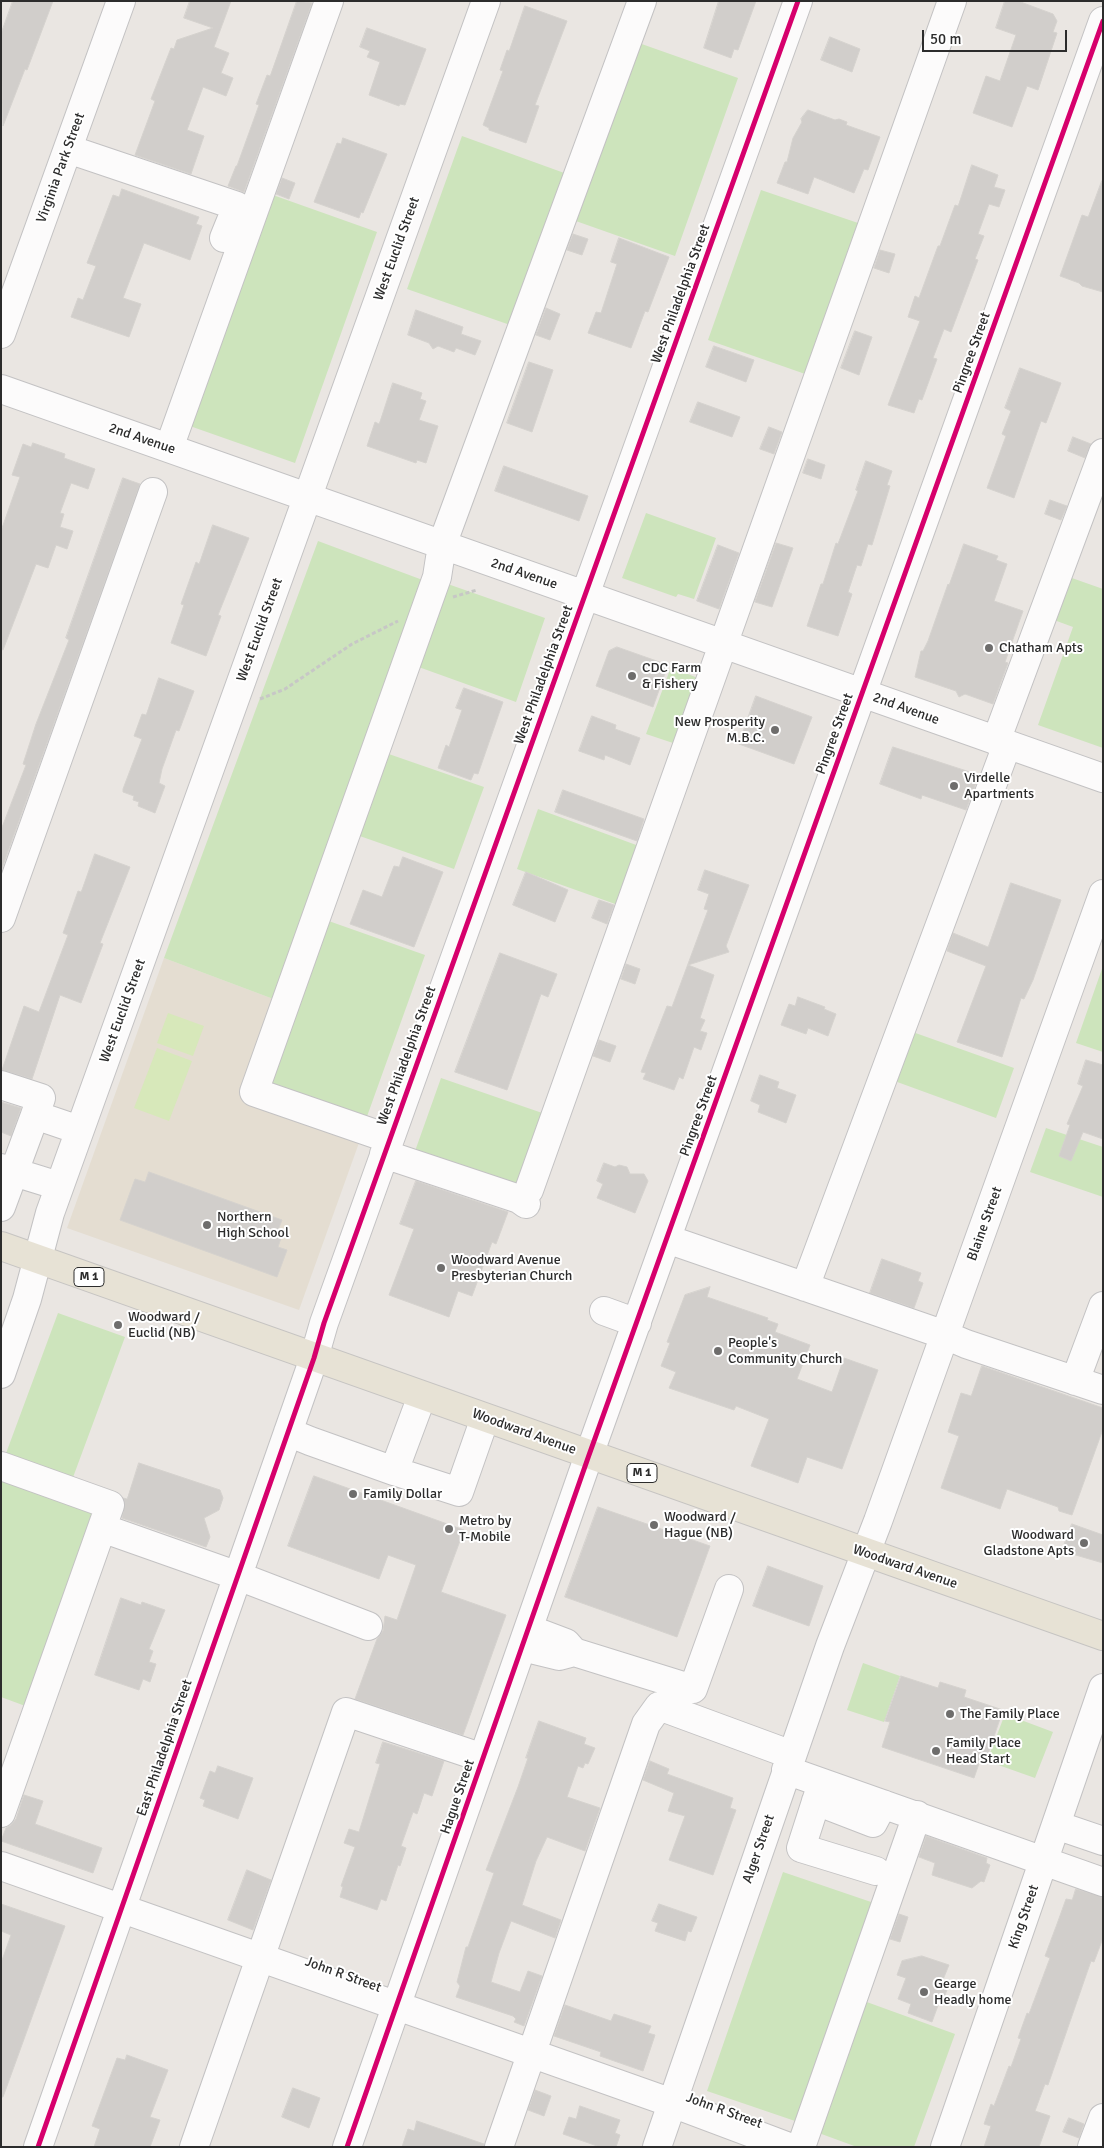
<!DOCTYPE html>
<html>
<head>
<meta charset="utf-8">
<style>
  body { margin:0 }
  #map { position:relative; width:1104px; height:2148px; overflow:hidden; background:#eae6e2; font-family:Signika,sans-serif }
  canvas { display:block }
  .frame { position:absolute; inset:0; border:2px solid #2c2c2c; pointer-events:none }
  .scale { position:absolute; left:922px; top:30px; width:145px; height:22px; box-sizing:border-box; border:2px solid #2c2c2c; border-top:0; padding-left:6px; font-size:15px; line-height:18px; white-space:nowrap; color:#2c2c2c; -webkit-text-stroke:4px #fff; paint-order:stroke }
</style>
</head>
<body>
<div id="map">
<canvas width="1104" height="2148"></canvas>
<div class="frame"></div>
<div class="scale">50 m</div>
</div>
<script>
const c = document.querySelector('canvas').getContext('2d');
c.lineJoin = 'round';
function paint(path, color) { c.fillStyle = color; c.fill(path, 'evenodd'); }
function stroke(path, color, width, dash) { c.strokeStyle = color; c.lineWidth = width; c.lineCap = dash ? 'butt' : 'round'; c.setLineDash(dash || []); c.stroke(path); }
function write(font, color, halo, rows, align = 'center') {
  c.font = font + ' Signika,sans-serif'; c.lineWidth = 4; c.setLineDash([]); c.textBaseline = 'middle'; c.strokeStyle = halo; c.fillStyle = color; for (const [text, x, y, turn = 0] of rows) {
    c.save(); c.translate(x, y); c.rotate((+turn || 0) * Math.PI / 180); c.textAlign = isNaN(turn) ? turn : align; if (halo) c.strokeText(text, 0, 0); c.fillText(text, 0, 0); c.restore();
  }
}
const education = new Path2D(`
  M164,958L276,1000L241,1097L360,1140L299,1310L67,1228Z`);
const green = new Path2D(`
  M636,42L738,78L675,256L573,220Z
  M462,136L567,174L513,326L407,289Z
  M761,190L861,224L808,375L708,340Z
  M270,194L377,232L295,463L187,425Z
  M646,513L716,538L694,599L678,594L676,597L622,578Z
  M318,541L428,582L276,1000L164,958Z
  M1069,577L1103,589V748L1038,725L1073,627L1054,620Z
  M442,582L545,618L516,702L413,665Z
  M671,667L700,679L676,744L646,734Z
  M383,752L484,787L454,869L354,834Z
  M538,809L639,846L618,905L517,869Z
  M323,919L425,955L365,1122L264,1085Z
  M1103,966V1052L1076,1043Z
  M907,1030L1014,1068L996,1118L889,1079Z
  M441,1078L548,1115L521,1191L414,1154Z
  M1046,1128L1103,1147V1197L1030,1172Z
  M58,1313L125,1337L72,1480L5,1456Z
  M1,1476L100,1511L28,1707L1,1697Z
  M863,1663L900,1676L884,1722L847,1710Z
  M1005,1714L1053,1732L1035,1778L987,1761Z
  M783,1872L874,1903L798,2122L707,2091Z
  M864,2001L955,2034L914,2147H857L816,2132Z`);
const pitch = new Path2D(`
  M168,1013L204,1026L193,1056L157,1043Z
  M157,1048L192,1061L169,1121L134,1108Z`);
const building = new Path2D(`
  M13,1H53L27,70L25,69L3,126L1,34Z
  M190,1H231L214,47L229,53L221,73L233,78L226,96L203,87L187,130L204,136L191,174L135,155L155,101L151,99L171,48L174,49L177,40L213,28L184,18Z
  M297,1L312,3L244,192L228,186L236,166H237L259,105L256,104L267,75L270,76Z
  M719,1H756L738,50L734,49L731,58L704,48Z
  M1005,1H1018L1053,14L1057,21L1053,32L1057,33L1038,90L1027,86L1012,127L973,113L986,76L1000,81L1016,35L996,28Z
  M525,6L567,21L535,105L539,106L526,143L489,130V128L483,125L503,71L500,70L507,50L509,51Z
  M367,28L426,49L405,105L400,104L399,106L369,95L380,62L367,57L370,51L360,47Z
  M830,37L860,49L852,72L821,60Z
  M808,110L835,120L839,119L847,122L846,125L880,137L868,170L864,169L854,193L814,177L808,194L777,183L785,162H787L793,138L802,122L801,119Z
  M343,138L387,154L363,213L361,212L359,218L314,202L337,143L341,144Z
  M972,165L998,175L994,187L1005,190L999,207L989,204L978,234L984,236L975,259L978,260L951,332L944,329L933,358L937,359L922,400L919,399L914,413L888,405L920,321L908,317L915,296L919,298L938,246H940L955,205L958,206Z
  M282,178L295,183L289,199L276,194Z
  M1102,181L1103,182V292L1082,286L1079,283L1060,276L1082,215L1088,217Z
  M122,189L199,217L196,224L202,226L190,260L144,243L123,298L141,304L129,337L71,317L78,298L83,300L96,266L87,263L113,195L119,197Z
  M573,234L588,239L582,255L567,250Z
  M619,238L669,257L648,312L645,311L631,348L588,333L596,312L601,313L617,264L611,262Z
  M880,250L895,254L889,273L874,268Z
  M546,308L560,314L550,340L536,335Z
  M416,310L463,327L461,334L481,341L475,355L456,348L454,352L438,346L433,349L429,343L408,335Z
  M855,331L872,337L859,375L841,368Z
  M714,346L754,360L746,382L706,367Z
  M529,362L553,370L532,432L507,423Z
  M1020,368L1061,383L1046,423L1041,421L1014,498L987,488L1006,436L1002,434L1011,411L1005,408Z
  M393,383L422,393L420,399L426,401L419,420L438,426L426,463L417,460L416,463L367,446L375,422L379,424Z
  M698,402L740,417L732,437L690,422Z
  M769,427L782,432L774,454L760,449Z
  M1073,437L1091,444L1085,458L1068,451Z
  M33,443L65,454L64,458L95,469L88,489L71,483L60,513L64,514L60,527L73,531L67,549L56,545L48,568L36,564L3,650L1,649V531L20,477L12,475L23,444L31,447Z
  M808,459L825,465L821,479L803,473Z
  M866,461L892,471L887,485L890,486L872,545L868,544L861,566L857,565L848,592L852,594L838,636L807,626L821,584H823L836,543L838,544L858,491L856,490Z
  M504,466L588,496L579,521L495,491Z
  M123,478L140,484L1,871V830L26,765L23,764L36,724L69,640L66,638Z
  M1050,500L1067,506L1061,520L1045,514Z
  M213,525L249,538L218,615L221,616L206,656L171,643L184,605L181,604L196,562L199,564Z
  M776,543L793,548L772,607L755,602Z
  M964,544L998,556L996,560L1007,564L994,601L1023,611L1005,662L1008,663L993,704L965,694L959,697L956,691L915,677L921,651H923L928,641L948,584L949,585Z
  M718,545L739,553L719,609L697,601Z
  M617,647L668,665L653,707L596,686L609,651Z
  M159,678L194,691L179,731L176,730L162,769L159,783L165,786L155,813L138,806L139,802L133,800L134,796L123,792V789L142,739L134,736L142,714L146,715Z
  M464,688L503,702L478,774L474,773L471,780L438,768L446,745L449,747L462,710L456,708Z
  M756,696L812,717L794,764L739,744Z
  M592,716L616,725L615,729L640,738L630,765L605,755L604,760L579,751Z
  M893,747L979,775L966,810L922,795L921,799L880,784Z
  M563,790L644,819L637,841L555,812Z
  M95,854L130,867L100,943L103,944L81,1003L60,995L32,1079L2,1070L24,1006L39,1012L68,935L63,933L78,891L81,892Z
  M403,857L443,872L414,947L350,924L363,890L382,897L394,866L399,867Z
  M705,870L749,885L726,946L729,952L688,965L714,975L700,1018L705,1020L700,1031L707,1033L701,1050L694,1047L683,1079L679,1077L674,1090L643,1079L646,1073L641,1072L667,1006L672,1007L708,910L704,909L709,894L698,890Z
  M526,872L568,890L555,922L513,905Z
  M1011,883L1061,900L1033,980L1024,999L1021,998L1002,1057L957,1042L986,966L947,951L953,933L988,947Z
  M599,900L614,905L607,924L592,918Z
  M500,953L557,974L548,997L541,994L507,1090L455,1072Z
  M626,964L640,969L635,984L621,979Z
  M798,997L825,1007L824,1009L836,1014L828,1036L808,1028L806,1034L781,1025L789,1004L795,1006Z
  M599,1040L616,1046L610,1062L593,1056Z
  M1086,1060L1103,1065V1139L1083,1132L1071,1161L1059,1156L1070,1125L1067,1124L1083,1086L1078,1084Z
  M760,1075L779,1082L777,1088L796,1095L786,1123L758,1112L760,1105L751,1101Z
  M1,1102L21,1108L11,1136L1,1132Z
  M604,1163L615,1167L619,1165L627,1167L630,1174H644L648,1181L635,1213L597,1198L603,1184L597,1181Z
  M149,1172L282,1220L278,1230L283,1232L278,1247L287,1250L277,1277L120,1220L135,1179L145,1182Z
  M416,1181L508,1212L496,1244L492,1242L472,1296L458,1291L449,1317L389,1295L414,1229L400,1224Z
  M882,1259L921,1273L918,1281L923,1283L914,1308L870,1293Z
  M710,1287L707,1297L768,1318L767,1320L778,1324L775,1332L810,1345L797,1379L832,1392L844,1358L878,1370L842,1469L807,1457L798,1483L751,1466L769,1419L736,1406L734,1410L669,1388L676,1372L661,1366L670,1343L667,1342L685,1295Z
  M982,1366L1103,1408V1429L1072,1515L1059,1511L1058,1507L1007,1489L1000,1509L941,1488L959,1436L948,1432L961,1393L971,1396Z
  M139,1463L220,1490L223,1498L219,1510L204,1518L210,1537L206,1547L122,1518L125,1503L123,1498L127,1499Z
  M314,1476L464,1530L441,1592L506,1615L463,1735L355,1699L377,1639L383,1631L385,1616L397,1620L416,1565L388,1555L379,1579L288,1546Z
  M598,1507L710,1546L677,1637L565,1597Z
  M1072,1524L1103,1535V1563L1062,1551Z
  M768,1566L823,1586L809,1626L753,1606Z
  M121,1598L141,1605L142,1602L165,1610L149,1649L153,1651L149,1662L156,1664L150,1682L143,1679L139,1690L95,1675Z
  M901,1676L938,1688L940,1682L966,1690L964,1697L1003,1710L987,1757L982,1755L974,1778L882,1747L890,1722L885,1721Z
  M539,1721L586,1738L584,1744L595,1748L588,1764L585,1763L583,1768L578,1766L567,1797L600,1808L585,1851L547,1837L536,1861L522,1905L561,1920L555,1938L511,1921L499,1953L491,1982L520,1992L528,1971L542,1976L524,2026L514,2022L516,2019L513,2016L456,1997L460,1986L457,1982L466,1947H468L494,1873L486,1870L518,1787L528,1758H526Z
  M383,1742L444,1761L432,1796L424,1793L417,1814L413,1812L401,1846L406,1848L400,1866L398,1865L386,1901L381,1899L377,1910L340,1897L343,1887L341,1886L355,1847L344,1843L349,1829L359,1832L380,1764L376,1763Z
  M650,1761L669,1769L667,1774L733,1798L730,1808L736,1810L713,1875L669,1860L685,1816L668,1811L674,1793L643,1780Z
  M218,1766L253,1778L238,1819L203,1806L205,1800L200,1798L210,1771L215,1773Z
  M24,1795L43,1801L35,1824L102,1848L93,1873L1,1841L6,1828L11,1825L16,1819Z
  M926,1836L987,1858L986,1863L990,1865L984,1882L981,1881L972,1888L932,1875L935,1863L919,1857Z
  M247,1870L271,1880L253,1930L228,1920Z
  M1076,1889L1103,1897V1938L1094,1962L1091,1961L1048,2085L1045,2084L1035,2111L1050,2116L1039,2147H984L991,2126L984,2124L991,2104L994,2106L1009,2066L1011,2067L1021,2039L1018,2038L1027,2013L1029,2014L1050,1958L1045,1956L1057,1924L1066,1899L1072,1900Z
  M1,1904L65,1926L3,2097H1V1963L11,1935L1,1931Z
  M659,1904L697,1917L691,1932L688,1931L685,1941L655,1931L658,1923L652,1921Z
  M899,1914L908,1917L900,1942L890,1939Z
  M922,1956L949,1965L942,1982L949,1984L943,2001L940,2000L932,2022L908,2013L911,2004L898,1999L906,1978L897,1975L902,1961Z
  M565,2005L611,2021L614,2014L651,2026L648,2033L655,2035L643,2071L600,2056L601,2052L554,2036Z
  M127,2055L168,2070L150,2117L160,2120L150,2147H94L100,2129L92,2126L117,2058L125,2060Z
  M293,2088L320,2098L309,2128L282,2117Z
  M535,2090L551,2096L544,2116L528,2110Z
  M580,2106L620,2120L615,2133L620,2135L616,2147H600L563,2134L569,2117L576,2119Z
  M1069,2118L1084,2124L1079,2138L1063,2132Z
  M417,2121L484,2144V2147H402L408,2129L414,2131Z`);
const minorTunnel = new Path2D(`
  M1,1142H2`);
const path = new Path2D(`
  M453,597L477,590
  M260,699L285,689L352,644L398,621`);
const minor = new Path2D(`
  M68,149L237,206L224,238
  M1,334L121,1
  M1,389L1103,778
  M169,448L329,1
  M996,741L1103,453
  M1,918L153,492
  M1,1085L41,1098L35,1115L79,1130
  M390,1139L254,1092L437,577L442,545L642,1
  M384,1154L519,1199L526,1204
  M1,1168L59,1186
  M529,1190L952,1
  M1,1207L35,1115
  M667,1239L945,1335L966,1344L1103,1390
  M805,1287L1007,745
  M604,1311L637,1323
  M1,1374L27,1299L50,1213L486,1
  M1075,1381L1103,1306
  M288,1432L310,1441L394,1471L422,1396
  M1,1466L110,1505L1,1813
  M394,1471L459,1492L485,1418
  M102,1528L238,1576L368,1626
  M522,1647L559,1656L574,1652L566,1643L529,1629
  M574,1652L693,1689L729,1589
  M786,1770L1103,1882
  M822,1783L801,1848L876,1871
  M816,1801L873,1823L883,1804
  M1056,1825L1103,1841
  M1,1866L672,2103L789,2147
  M38,2147L314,1358L324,1323L798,1
  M194,2147L346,1712L483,1758
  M347,2147L589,1455L1103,21
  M499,2147L646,1724L659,1706L792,1755
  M657,2147L830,1646L878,1521L1103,894
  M801,2147L917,1815
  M945,2147L1103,1688
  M1092,2147L1103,2118`);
const major = new Path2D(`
  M1,1246L1103,1636`);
const cycleway = new Path2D(`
  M38,2147L314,1358L324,1323L798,1
  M347,2147L589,1455L1103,21`);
const markers = [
  [989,648,5,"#6e6d6c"],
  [632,676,5,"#6e6d6c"],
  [775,730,5,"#6e6d6c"],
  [954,786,5,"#6e6d6c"],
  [207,1225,5,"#6e6d6c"],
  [441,1268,5,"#6e6d6c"],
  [118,1325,5,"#6e6d6c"],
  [718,1351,5,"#6e6d6c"],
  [353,1494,5,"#6e6d6c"],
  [654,1525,5,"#6e6d6c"],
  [449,1529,5,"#6e6d6c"],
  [1084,1543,5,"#6e6d6c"],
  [950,1714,5,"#6e6d6c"],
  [936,1751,5,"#6e6d6c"],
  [924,1992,5,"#6e6d6c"]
];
const shields = [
  [89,1277,30],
  [642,1473,30]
];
const shieldNames = [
  ["M 1",89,1277],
  ["M 1",642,1473]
];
const streetNames = [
  ["Virginia Park Street",61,168,-70],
  ["West Euclid Street",397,249,-70],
  ["West Philadelphia Street",681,294,-70],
  ["Pingree Street",972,353,-70],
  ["2nd Avenue",142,439,19],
  ["2nd Avenue",524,574,19],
  ["West Euclid Street",260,630,-70],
  ["West Philadelphia Street",544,675,-70],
  ["2nd Avenue",906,709,20],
  ["Pingree Street",835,734,-70],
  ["West Euclid Street",123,1011,-70],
  ["West Philadelphia Street",407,1056,-70],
  ["Pingree Street",699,1116,-70],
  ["Blaine Street",985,1224,-70],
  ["Woodward Avenue",524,1432,20],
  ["Woodward Avenue",905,1567,19],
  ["East Philadelphia Street",165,1748,-71],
  ["Hague Street",458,1797,-71],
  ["Alger Street",759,1849,-71],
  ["King Street",1024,1917,-71],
  ["John R Street",343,1975,20],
  ["John R Street",724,2111,20]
];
const poiNames = [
  ["Chatham Apts",999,648],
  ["CDC Farm",642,668],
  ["& Fishery",642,684],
  ["New Prosperity",765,722,"right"],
  ["M.B.C.",765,738,"right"],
  ["Virdelle",964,778],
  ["Apartments",964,794],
  ["Northern",217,1217],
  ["High School",217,1233],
  ["Woodward Avenue",451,1260],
  ["Presbyterian Church",451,1276],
  ["Woodward /",128,1317],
  ["Euclid (NB)",128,1333],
  ["People's",728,1343],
  ["Community Church",728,1359],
  ["Family Dollar",363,1494],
  ["Woodward /",664,1517],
  ["Hague (NB)",664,1533],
  ["Metro by",459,1521],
  ["T-Mobile",459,1537],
  ["Woodward",1074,1535,"right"],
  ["Gladstone Apts",1074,1551,"right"],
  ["The Family Place",960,1714],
  ["Family Place",946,1743],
  ["Head Start",946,1759],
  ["Gearge",934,1984],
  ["Headly home",934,2000]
];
paint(education, '#e4ddd1');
paint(green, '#cde4bc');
paint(pitch, '#d7e8ba');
paint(building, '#d1cecb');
stroke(building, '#d5d2ce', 1);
stroke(minorTunnel, '#c4c1be', 28, [28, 14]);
stroke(minor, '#c3c2c3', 30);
stroke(major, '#c6c4c2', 30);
stroke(path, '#c7c7c6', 3, [4, 2.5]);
stroke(minor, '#fcfbfb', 28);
stroke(major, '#e7e2d5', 28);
stroke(cycleway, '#d6006c', 5);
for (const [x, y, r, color] of markers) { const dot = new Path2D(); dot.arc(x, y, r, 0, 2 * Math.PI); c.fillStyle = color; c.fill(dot); stroke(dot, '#fff', 2); }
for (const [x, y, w] of shields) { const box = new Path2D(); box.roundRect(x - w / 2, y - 9.5, w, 19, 4); c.fillStyle = '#fff'; c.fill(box); stroke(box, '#2c2c2c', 1); }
write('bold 12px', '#2c2c2c', null, shieldNames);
write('14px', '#2c2c2c', '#fff', streetNames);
write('14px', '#2c2c2c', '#fff', poiNames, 'left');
</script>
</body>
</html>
